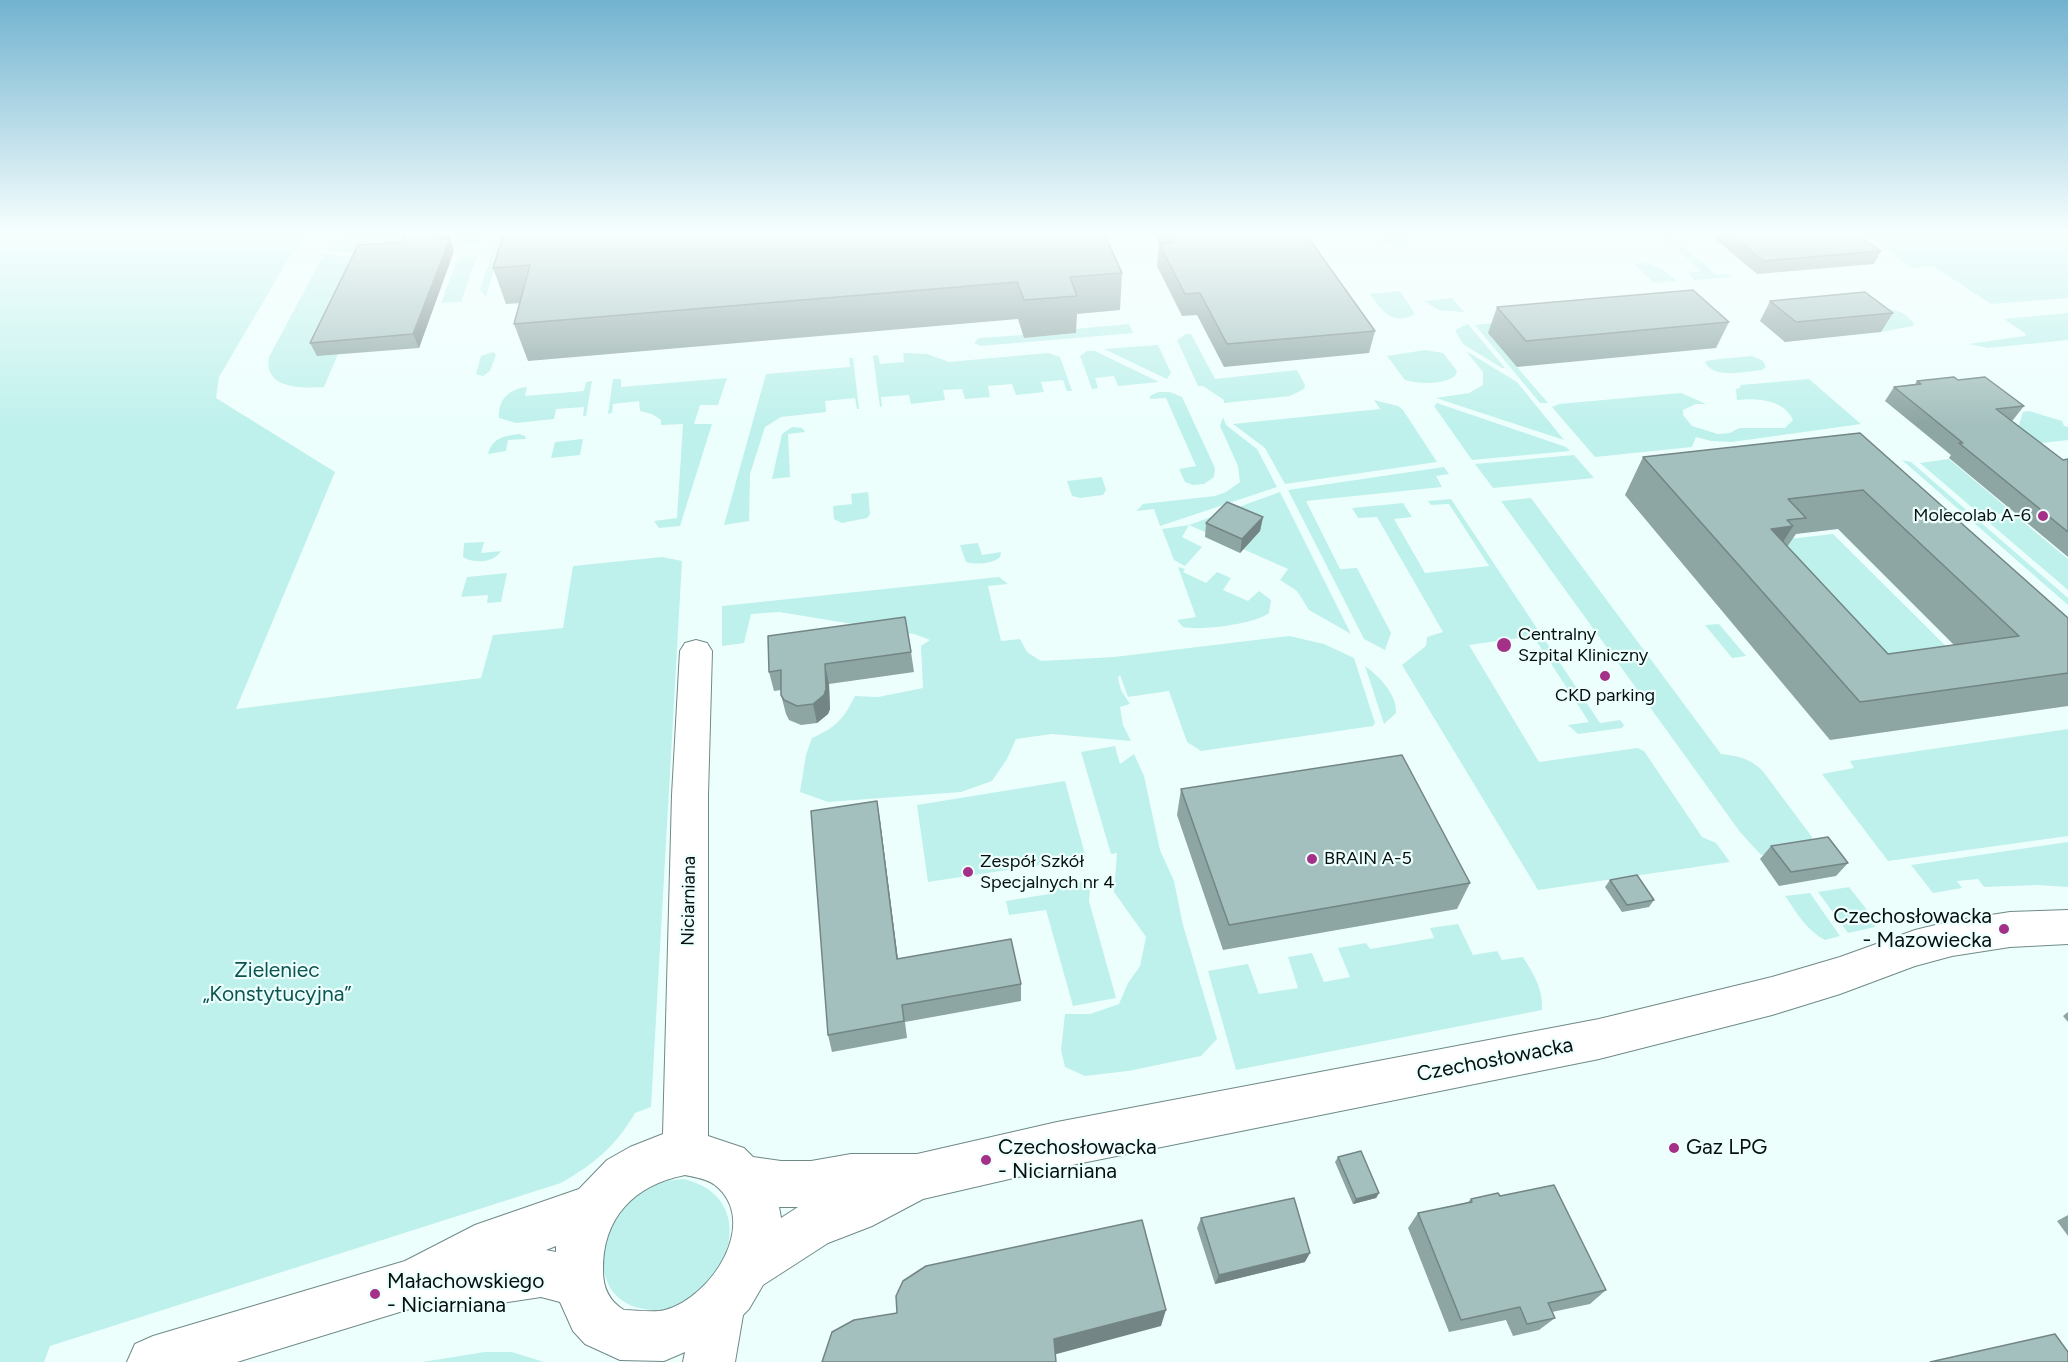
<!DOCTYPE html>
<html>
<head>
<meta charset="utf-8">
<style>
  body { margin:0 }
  canvas { display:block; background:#edfffd }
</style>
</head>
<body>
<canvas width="2068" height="1362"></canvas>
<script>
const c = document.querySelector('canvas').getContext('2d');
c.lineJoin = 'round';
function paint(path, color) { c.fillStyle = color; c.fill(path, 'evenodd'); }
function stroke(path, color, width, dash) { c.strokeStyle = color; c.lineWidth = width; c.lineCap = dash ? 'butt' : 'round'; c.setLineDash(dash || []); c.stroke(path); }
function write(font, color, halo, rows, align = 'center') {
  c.font = font + ' Figtree,sans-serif'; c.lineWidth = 4.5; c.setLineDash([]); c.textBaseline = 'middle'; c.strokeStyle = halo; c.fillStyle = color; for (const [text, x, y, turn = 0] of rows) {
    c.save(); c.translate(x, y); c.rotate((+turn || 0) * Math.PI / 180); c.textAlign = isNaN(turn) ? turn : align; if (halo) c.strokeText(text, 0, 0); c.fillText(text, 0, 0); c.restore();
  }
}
const green = new Path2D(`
  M0,233H311L289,258L219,377L216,398L335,472L236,709L481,678L493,635L563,628L573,566L662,557L682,561L651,1107L635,1113C616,1146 594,1164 561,1183L50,1346L44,1362H0Z
  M347,233H486L481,245L363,253L328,251Z
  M498,233H504L486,297L480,290Z
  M1385,233H1401L1412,246C1397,247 1386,247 1374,237L1387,236Z
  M1657,233H1668L1717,275L1729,274L1733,277L1695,280L1688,273L1701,271Z
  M1864,233H2068V298L1991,304L1933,266L1912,268Z
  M324,254L356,257L338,354L324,387C303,388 263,390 269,357Z
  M477,256L461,302L441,303L458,257Z
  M1646,263L1661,268L1677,281L1654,283L1634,264Z
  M1400,291L1415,314C1393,327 1381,310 1370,294Z
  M1452,298L1464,312L1439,310L1424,301Z
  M1890,309L1903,313L1914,323L1913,326L1881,332L1854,311Z
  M2068,313V340L1988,348L1969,344L2025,336L2026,334L2004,319Z
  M1535,319L1517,367L1548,403H1540L1475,325Z
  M1129,324L1133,333L981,346L974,343L979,338L1023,335L1025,338L1075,333V329Z
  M1468,324L1505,368H1502L1463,344L1455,330Z
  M1186,334H1191L1215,379L1297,370L1305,385L1304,389L1290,396L1224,403V400L1203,386H1198L1177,340Z
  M1158,345L1171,373L1167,379L1104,349Z
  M1425,350L1443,353L1457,371L1455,376C1442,385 1420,384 1405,380L1387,356Z
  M1087,351H1095L1159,382L1118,386L1114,376L1095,378L1098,388L1092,389L1080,356Z
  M1466,351L1517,382L1564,440L1436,398L1469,393L1483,385V372Z
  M493,352L496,355L490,371L483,376L476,374L481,356Z
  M903,353L927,354L949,362L1048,353L1060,357L1072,391H1067L1063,380L1041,382L1044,392L1016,395L1012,384L988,386L990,397L965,399L962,389L943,390L945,400L911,404L909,395L881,397L882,406L880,407L873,356L878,355L880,364L904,362Z
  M1752,356L1763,361L1766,367L1762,370C1746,371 1713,380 1705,362L1711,360Z
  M849,358H853L859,409H857L855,398L825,401L826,412L781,417L765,427L750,474L749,521L724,525L766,374L850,367Z
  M727,378L718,405H700L694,424H712L680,526L659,528L654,521L677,518L683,424L661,425V420L652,414L640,411L639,401L613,404L612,413L608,414L613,379H621V387Z
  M1809,379L1861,424L1732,442L1711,441L1696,437L1692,447L1595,457L1552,407L1559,404L1681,393L1706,404H1696L1683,410V415L1692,426L1718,434L1730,433L1739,428H1785L1793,420C1784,399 1756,398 1737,400L1736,389L1740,388L1741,385Z
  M592,381L586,416H583L584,407L556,409L554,419L516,423L499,418C498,400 508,389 527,387L525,396L584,391L586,382Z
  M1158,392H1170L1182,397L1215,468L1214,477L1204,484L1193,485L1185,482L1179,469L1196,466L1166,398L1150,399V396Z
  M1374,400L1398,406L1403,410L1437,462L1285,484L1265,448L1233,424L1380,409Z
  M1437,403L1566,447L1570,451L1472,460L1434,406Z
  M2029,411L2062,421L2064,426L2068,427V440L2033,444L2010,426L2019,425L2023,412Z
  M1223,417L1226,425L1257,449L1277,487L1160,526L1154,509L1136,511L1143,504L1215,496L1226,492L1240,482L1238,466L1220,426Z
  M792,427L802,428L805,432L788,434L790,477L772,479L782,434Z
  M519,434L525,436L526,439L508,440L506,451L488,454C492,438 504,436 519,434Z
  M583,439L580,455L551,458L555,442Z
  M1574,455L1594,478L1493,488L1475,464Z
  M1949,459L2012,512L1982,516L1920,463Z
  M1902,460L1911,462L2068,598V605Z
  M1444,467L1449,474L1436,476L1442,487L1306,501L1340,569L1357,568L1391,633L1385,650L1364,639L1288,490Z
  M1102,477L1106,490L1103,495L1080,498L1072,496L1067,481Z
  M868,492L870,514L867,518L842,523L834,519L833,506L852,504L851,494Z
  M1280,492L1351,634L1309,610L1297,591L1280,580L1288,569L1189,525L1182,537L1202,547L1185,566L1174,560L1162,529L1189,525Z
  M1531,498L1721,754C1738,756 1749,758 1762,770L1812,837L1811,848L1761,855L1740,832L1501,501Z
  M1451,499L1600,723L1620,720L1624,725L1622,728L1578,734L1568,725L1589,722L1533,636L1469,645L1539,762L1637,748L1644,751L1702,837L1716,843L1730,862L1538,890L1402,665L1426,646L1427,637L1443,632L1377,517L1358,518L1352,508L1403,503L1412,517L1394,519L1425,573L1489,566L1449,504L1431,505L1428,501Z
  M2016,516L2068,559V590L1986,520Z
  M1833,534L1972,672L1857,686L1771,541Z
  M484,542L481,553L501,551C494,563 474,564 463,557L464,543Z
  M978,543L982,555L1001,552L1000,557C993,564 976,565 966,562L960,545Z
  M1178,567L1185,569L1183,572L1206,583L1217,572L1231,578L1223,590L1248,601L1259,591L1271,600L1269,613C1255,624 1201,631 1183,627L1177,620L1196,617Z
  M507,573L501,602L487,603L488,595L461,597L467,577Z
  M999,577L1008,584L988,586L1001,641L1020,639L1027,652L1041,661L1114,657L1289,636L1324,644L1354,658L1375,723L1373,726L1201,751L1187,742L1169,691L1128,697L1120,675L1118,678L1121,690L1130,704L1120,707L1123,725L1131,741L1052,734L1016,739L1007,759L992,781L961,792L828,802L800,792L806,755L812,738C836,727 843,720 855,696L878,697L923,688L921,646L930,640L914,634L779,612L751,614L744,643L722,646V606Z
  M1719,624L1746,656L1732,658L1705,625Z
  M1365,666C1379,676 1397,694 1396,713L1384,724Z
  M2068,729V836L1888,861L1822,774L1854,768L1850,761Z
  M1115,746L1120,764L1134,754L1144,776L1160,850L1174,881L1183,925L1217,1039L1201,1056L1128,1071L1085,1076L1065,1067L1061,1050L1065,1014H1090L1119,1004L1128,983L1140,966L1146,937L1114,892L1117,853L1111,854L1081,752Z
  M1065,781L1086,858L928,882L917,805Z
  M2068,842V887L2037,885L1984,887L1978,879L1957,881L1962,888L1933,893L1911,865Z
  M1068,879L1083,882L1090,890L1089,901L1116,998L1073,1006L1046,910L1009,915L1006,901L1055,893C1060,885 1058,882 1068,879Z
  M1849,887L1871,915L1875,927L1848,933L1818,892Z
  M1810,893L1840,936L1825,940C1806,930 1797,913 1785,896Z
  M1458,924L1473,955L1497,951L1502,960L1523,957C1534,975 1543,988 1542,1010L1236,1070L1208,971L1248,964L1259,994L1298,988L1288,957L1312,953L1324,982L1350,977L1338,948L1366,943L1370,949L1434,938L1430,928Z
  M684,1179C774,1201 715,1322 644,1309C632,1307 621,1302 613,1292C589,1257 611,1210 644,1190C656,1182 670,1180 684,1179Z
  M485,1352H512L544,1362H422Z`);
const minor = new Path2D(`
  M696,640L707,643L712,651L708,795V1136L744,1148L753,1157L781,1161H811L851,1154H917L1057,1122L1599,1019L1772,977L1840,957L1915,930L1952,921L2010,912L2068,910V944L2010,947L1952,956L1915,966L1840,994L1772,1015L1599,1059L1057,1168L923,1199L872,1226L828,1243L763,1285L749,1309L743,1315L735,1362H683L685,1352L664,1361L620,1360L585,1344L573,1331L560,1302L541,1297L475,1307H416L237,1362H127L135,1344L153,1336L405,1261L475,1225L579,1189L607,1160L630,1147L663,1134L672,795L680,651L685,643ZM685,1175C694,1177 708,1179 715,1185C761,1222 711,1298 665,1310C653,1313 636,1310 624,1310C609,1301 603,1288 603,1271C602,1218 634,1185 685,1175ZM779,1207H798L781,1218ZM556,1246V1252L546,1250Z`);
const wall = new Path2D(`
  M405,233H451L449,238L454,251L419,348L317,356L310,343L402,242Z
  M504,233L1122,273L1120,310L1077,314L1076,333L1024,338L1018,319L528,361L514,324L520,303L506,304L493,268Z
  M1155,233H1305L1375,331L1369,353L1224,367L1197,315L1182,316L1157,266L1159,244H1160Z
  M1708,233H1855L1881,251L1874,264L1757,274Z
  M1770,301L1893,313L1881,332L1785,342L1760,321Z
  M1497,307L1729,322L1716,348L1517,367L1488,333Z
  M1958,380L2024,406L2013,420L2011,421L2063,460L2068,459V557L1949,458L1951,455L1885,401L1894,387L1915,384L1917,381Z
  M1860,433L2068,618V706L1830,740L1625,495L1643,457ZM1838,529L1954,645L1888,654L1787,547L1796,534Z
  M1263,517L1260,531L1240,553L1205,537L1206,523Z
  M911,652L914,672L829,684L830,709L828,714L817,723L801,725L789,720L786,714L781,695V690L774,691L769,672Z
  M1181,789L1470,883L1457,909L1223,950L1177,815Z
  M880,820L898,959L1021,984V1001L905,1022L907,1038L832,1052L828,1035Z
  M1771,846L1848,863L1836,876L1779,886L1760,859Z
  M1610,880L1654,900L1649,907L1622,912L1605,887Z
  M2068,1012V1022L2063,1016Z
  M1338,1157L1379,1193L1376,1198L1353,1204L1335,1162Z
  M1500,1196L1606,1290L1590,1304L1552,1312L1555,1318L1539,1330L1513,1336L1506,1320L1449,1332L1408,1228L1418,1213L1468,1202L1471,1199Z
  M2068,1215V1236L2057,1221Z
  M1201,1218L1305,1262L1215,1284L1197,1228Z`);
const shadedWall = new Path2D(`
  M441,233H451L444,251L439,239Z
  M450,238L454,251L419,348L413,334Z
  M1263,517L1260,531L1240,553L1242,539Z
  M1793,526L1769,565L1771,529Z
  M825,664L829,684L830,709L828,714L817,723L813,704Z
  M877,801L880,820L900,976L897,959Z
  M1379,1193L1376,1198L1353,1204L1356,1199Z
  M1310,1253L1305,1262L1215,1284L1219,1275Z
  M1166,1310L1161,1326L1053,1355L1054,1339Z`);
const building = new Path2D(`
  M405,233H441L439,239L450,238L413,334L310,343L358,245L402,242Z
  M504,233H1104L1122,273L1070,277L1077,296L1024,300L1017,282L514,324L530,265L493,268Z
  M1168,233H1305L1375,331L1227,344L1200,293L1185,294L1159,244L1173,243Z
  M1729,233H1855L1881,251L1763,261Z
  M1693,290L1729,322L1526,341L1497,307Z
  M1865,292L1893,313L1796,322L1770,301Z
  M1954,377L1958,380L1985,377L2024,406L1996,409L2063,460L2068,459V532L1959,443H1963L1894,387L1921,384L1917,381Z
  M1860,433L2068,618V673L1860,702L1643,457ZM1863,490L2019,636L1888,654L1771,529L1793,526L1787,520L1806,518L1788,499Z
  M1227,502L1263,517L1242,539L1206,523Z
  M905,617L911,652L825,664L826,689L824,695L813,704L797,706L784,700L781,695V670L769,672L768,636Z
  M1402,755L1470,883L1229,925L1181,789Z
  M877,801L897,959L1011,939L1021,984L902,1005L904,1021L828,1035L811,811Z
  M1828,837L1848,863L1791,872L1771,846Z
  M1637,875L1654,900L1627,905L1610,880Z
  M1361,1151L1379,1193L1356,1199L1338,1157Z
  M1554,1185L1606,1290L1548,1303L1555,1318L1527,1324L1520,1307L1461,1320L1418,1213L1472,1202L1471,1199L1498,1193L1500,1196Z
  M1294,1198L1310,1253L1219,1275L1201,1218Z
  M1142,1220L1166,1310L1054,1339L1056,1362H822L832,1332L854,1320L897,1313L896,1296L903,1281L926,1266Z
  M2055,1334L2068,1352V1362H1930Z`);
const markers = [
  [2043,516,6,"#a53088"],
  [1504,645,8,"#a53088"],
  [1605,676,6,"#a53088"],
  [1312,859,6,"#a53088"],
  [968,872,6,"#a53088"],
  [2004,929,6,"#a53088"],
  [1674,1148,6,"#a53088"],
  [986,1160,6,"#a53088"],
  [375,1294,6,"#a53088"]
];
const poiNames = [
  ["Molecolab A-6",2031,516,"right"],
  ["Centralny",1518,635],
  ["Szpital Kliniczny",1518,656],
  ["CKD parking",1605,696,"center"],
  ["BRAIN A-5",1324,859],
  ["Zespół Szkół",980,862],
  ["Specjalnych nr 4",980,883]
];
const streetNames = [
  ["Niciarniana",689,901,-89]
];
const nearPoinames = [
  ["Czechosłowacka",1992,917,"right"],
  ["- Mazowiecka",1992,941,"right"],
  ["Czechosłowacka",998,1148],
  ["- Niciarniana",998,1172],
  ["Gaz LPG",1686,1148],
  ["Małachowskiego",387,1282],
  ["- Niciarniana",387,1306]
];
const nearParknames = [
  ["Zieleniec",277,971],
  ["„Konstytucyjna”",277,995]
];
const nearStreetnames = [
  ["Czechosłowacka",1495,1060,-11]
];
paint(green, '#bff1ec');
stroke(minor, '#6f8a87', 2);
paint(minor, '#fff');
paint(wall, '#8da5a3');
paint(shadedWall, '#738685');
paint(building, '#a4c0be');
stroke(building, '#738685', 1.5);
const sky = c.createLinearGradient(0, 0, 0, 424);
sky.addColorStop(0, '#72b3d0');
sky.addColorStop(0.55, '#f7fffe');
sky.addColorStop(1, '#f7fffe00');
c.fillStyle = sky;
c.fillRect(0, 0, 2068, 424);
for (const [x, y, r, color] of markers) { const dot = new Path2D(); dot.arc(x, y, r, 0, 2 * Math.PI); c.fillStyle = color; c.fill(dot); stroke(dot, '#edfffd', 2); }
write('18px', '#06100f', '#edfffd', poiNames, 'left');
write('18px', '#06100f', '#edfffd', streetNames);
write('21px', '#06100f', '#edfffd', nearPoinames, 'left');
write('21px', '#0c5451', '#edfffd', nearParknames);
write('21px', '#06100f', '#edfffd', nearStreetnames);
</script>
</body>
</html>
